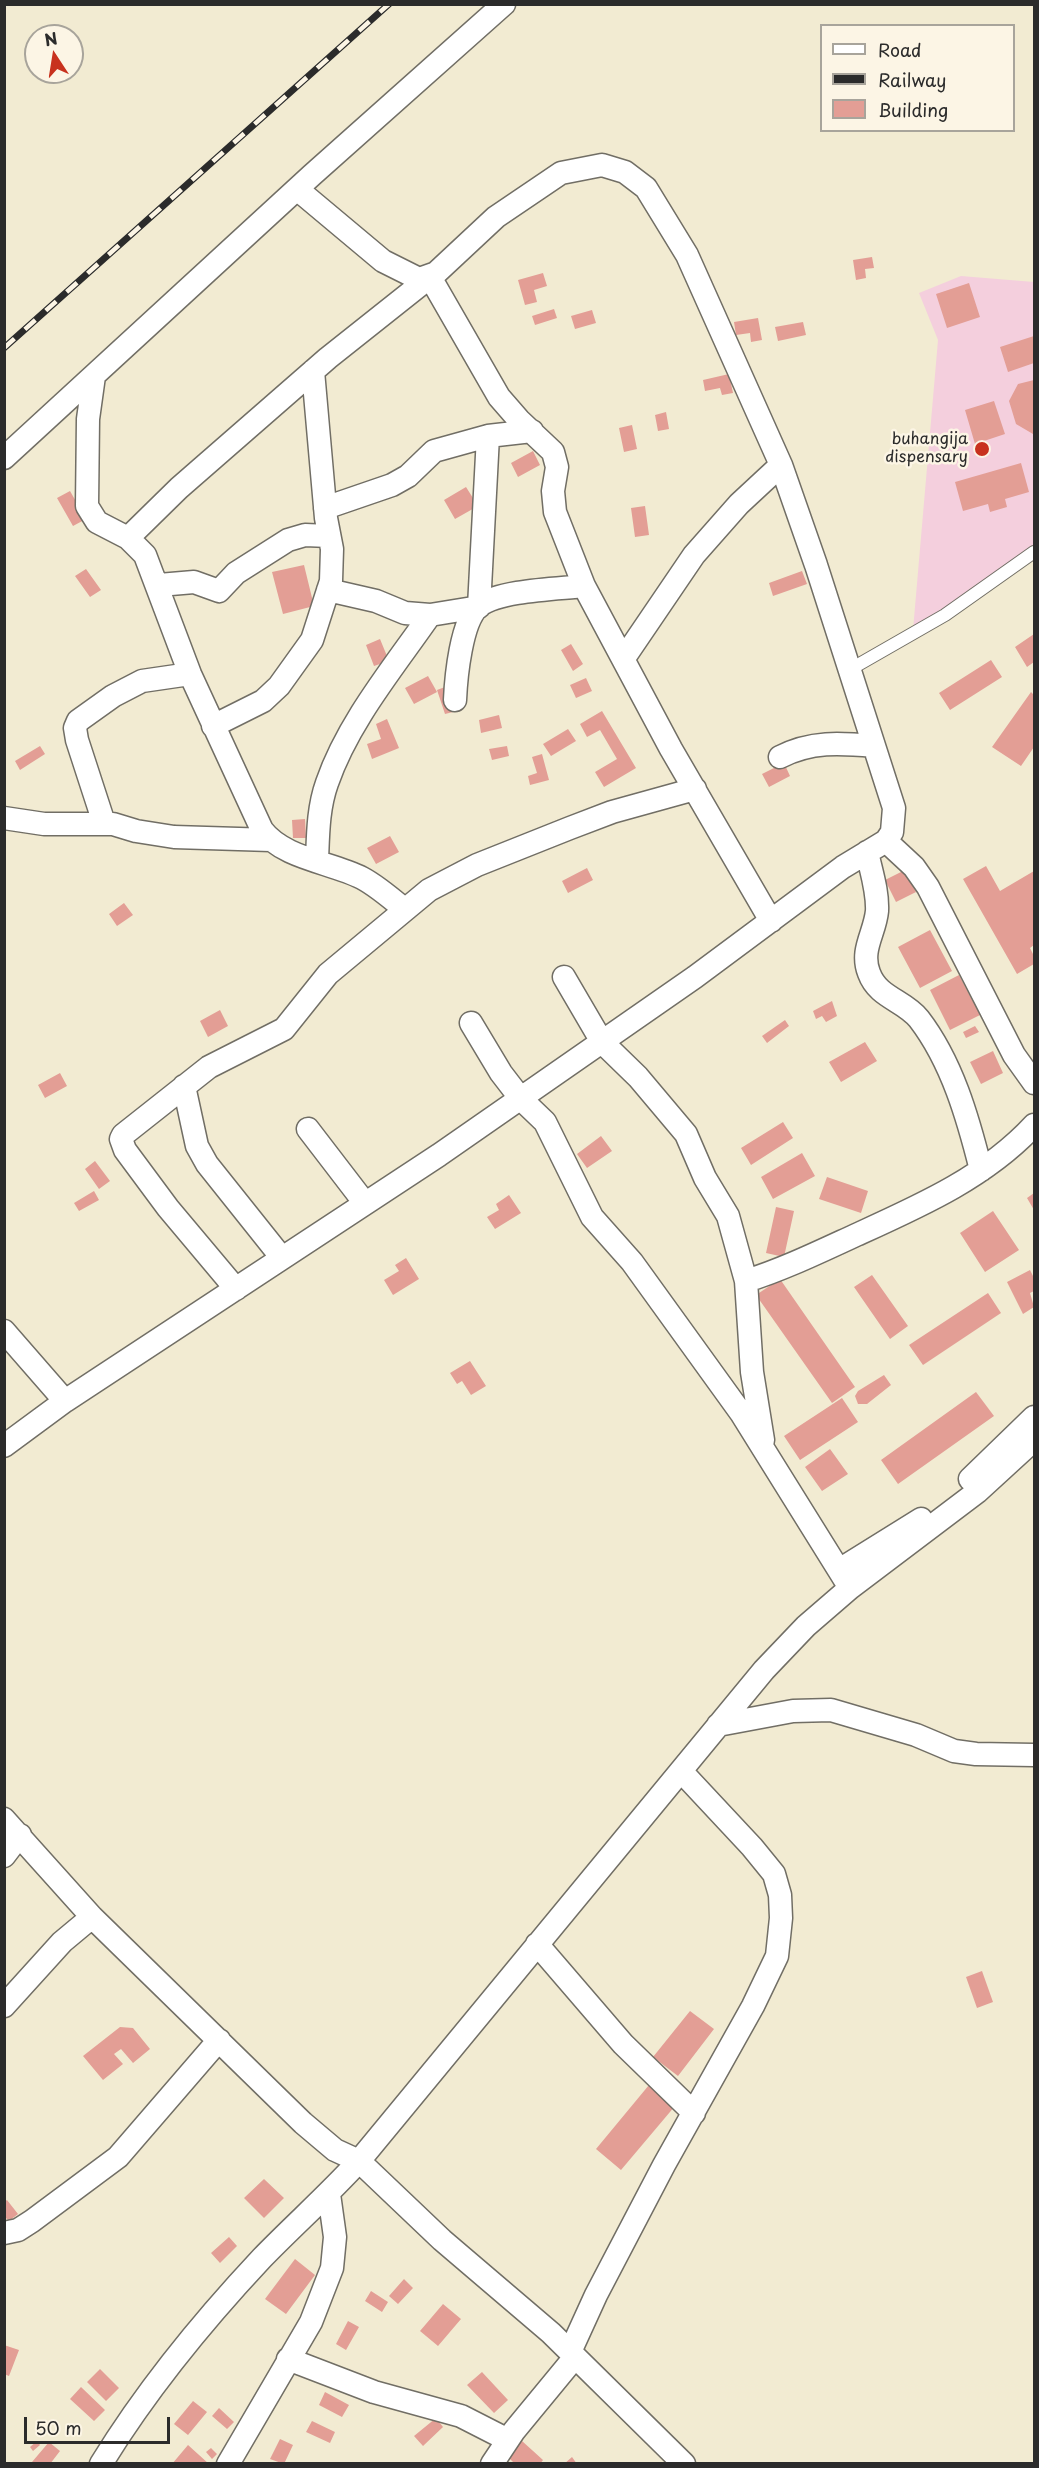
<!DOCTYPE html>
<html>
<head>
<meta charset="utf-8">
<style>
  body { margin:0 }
  #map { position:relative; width:1039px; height:2468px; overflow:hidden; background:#f2ebd2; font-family:"Playpen Sans",sans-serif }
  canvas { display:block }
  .frame { position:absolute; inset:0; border:6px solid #2b2b2b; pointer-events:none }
  .legend { position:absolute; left:820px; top:24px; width:195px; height:108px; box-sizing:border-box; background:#fcf5e5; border:2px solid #a8a49b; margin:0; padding:8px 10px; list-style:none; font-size:18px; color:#2b2b2b }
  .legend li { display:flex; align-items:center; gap:12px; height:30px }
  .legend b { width:30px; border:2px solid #a8a49b }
  .north { position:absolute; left:24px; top:24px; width:60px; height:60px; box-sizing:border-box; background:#fcf5e5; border:2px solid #a8a49b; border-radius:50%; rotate:348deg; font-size:16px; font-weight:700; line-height:24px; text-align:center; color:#2b2b2b }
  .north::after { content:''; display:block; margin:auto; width:21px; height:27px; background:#c8321e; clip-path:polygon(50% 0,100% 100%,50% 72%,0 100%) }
  .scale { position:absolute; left:24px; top:2417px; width:146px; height:27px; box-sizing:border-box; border:3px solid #2b2b2b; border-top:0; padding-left:8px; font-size:18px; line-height:21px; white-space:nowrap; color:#2b2b2b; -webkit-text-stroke:4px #fcf5e5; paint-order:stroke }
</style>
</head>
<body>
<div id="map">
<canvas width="1039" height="2468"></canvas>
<div class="frame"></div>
<ul class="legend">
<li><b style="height:8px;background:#fff"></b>Road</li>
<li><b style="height:8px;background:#2b2b2b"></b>Railway</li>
<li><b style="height:16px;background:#e39e95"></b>Building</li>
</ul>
<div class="north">N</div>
<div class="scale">50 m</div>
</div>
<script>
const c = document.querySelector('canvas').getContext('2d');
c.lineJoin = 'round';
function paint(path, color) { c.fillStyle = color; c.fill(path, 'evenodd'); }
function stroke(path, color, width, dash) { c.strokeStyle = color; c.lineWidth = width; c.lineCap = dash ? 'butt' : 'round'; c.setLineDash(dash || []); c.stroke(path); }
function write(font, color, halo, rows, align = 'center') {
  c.font = font + ' "Playpen Sans",sans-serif'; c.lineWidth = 5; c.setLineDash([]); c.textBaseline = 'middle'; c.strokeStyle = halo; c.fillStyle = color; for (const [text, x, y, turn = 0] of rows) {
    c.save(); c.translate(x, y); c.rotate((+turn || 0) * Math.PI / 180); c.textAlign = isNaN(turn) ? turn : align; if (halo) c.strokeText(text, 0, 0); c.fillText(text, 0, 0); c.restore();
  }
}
const built = new Path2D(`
  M961,276L1034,282V557L913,630L938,340L919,293Z`);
const building = new Path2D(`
  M872,257L874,268L865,269L866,278L856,280L853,260Z
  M543,273L547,286L534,290L537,302L525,305L518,280Z
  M969,283L980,317L947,328L936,294Z
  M554,309L557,318L535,325L532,316Z
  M592,310L596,323L575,329L571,316Z
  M758,318L762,340L751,342L750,333L736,335L734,322Z
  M803,322L806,335L778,341L775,327Z
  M1034,336V363L1008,372L1000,347Z
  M729,374L733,393L722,395L720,388L705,391L703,380Z
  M1034,380V433L1033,434L1016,424L1009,401L1018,384Z
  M994,401L1005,434L975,444L965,410Z
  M666,412L669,429L658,431L655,415Z
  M632,425L637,449L624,452L619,428Z
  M533,451L540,465L518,477L511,463Z
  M1021,463L1029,492L1005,499L1007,507L990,512L988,504L963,511L955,482Z
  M466,487L478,506L455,519L444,500Z
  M70,491L86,519L73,526L57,498Z
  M645,506L649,535L635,537L631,508Z
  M304,565L314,606L283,614L272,572Z
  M86,569L101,590L90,597L75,576Z
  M802,571L807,584L773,596L769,583Z
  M1034,634V662L1027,667L1015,647Z
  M380,639L389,661L374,666L366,645Z
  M571,644L583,664L573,671L561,650Z
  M991,660L1002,677L950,710L939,693Z
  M428,676L437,692L414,704L405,688Z
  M586,678L592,691L576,698L570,685Z
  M445,687L453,712L445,714L437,690Z
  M1031,692L1034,695V747L1021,766L992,747Z
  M602,711L636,768L604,787L595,772L617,759L600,730L587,737L580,724Z
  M499,715L502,728L481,733L479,720Z
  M387,719L399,748L372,759L367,744L381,739L376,724Z
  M568,729L576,741L551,756L543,744Z
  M40,746L45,754L20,770L15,761Z
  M507,746L509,756L492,760L489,749Z
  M542,754L549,780L530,785L528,776L537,773L532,757Z
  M784,763L790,776L769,787L762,774Z
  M305,819L306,838H293L292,820Z
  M390,836L399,852L376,864L367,848Z
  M986,866L1000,891L1034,871V945L1030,948L1034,956V964L1017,974L963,879Z
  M587,868L593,880L568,893L562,881Z
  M905,870L916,892L896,902L885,880Z
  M124,903L133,915L117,926L109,914Z
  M930,930L952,971L920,988L898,947Z
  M959,975L980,1015L950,1030L930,990Z
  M832,1001L837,1016L826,1022L822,1016L816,1019L813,1011Z
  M220,1010L228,1026L208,1037L200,1021Z
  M785,1020L789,1026L767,1043L762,1036Z
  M975,1026L979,1032L966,1038L963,1032Z
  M865,1042L877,1061L841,1082L829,1062Z
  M993,1051L1003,1073L981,1084L970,1062Z
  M60,1073L67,1086L45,1098L38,1085Z
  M783,1122L793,1138L751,1165L741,1148Z
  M601,1136L612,1151L587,1168L577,1154Z
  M802,1153L815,1176L773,1199L761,1177Z
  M95,1161L110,1181L99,1189L85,1169Z
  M827,1177L868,1191L861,1213L819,1199Z
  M94,1191L99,1200L79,1211L74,1203Z
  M1034,1193V1210L1027,1198Z
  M509,1195L521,1213L495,1229L487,1217L499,1210L496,1204Z
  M776,1207L794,1211L784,1257L766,1253Z
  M993,1211L1019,1250L985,1272L960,1233Z
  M406,1258L419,1279L393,1295L384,1280L399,1271L395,1265Z
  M1030,1270L1034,1278V1291L1030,1293L1034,1307L1023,1314L1007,1282Z
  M872,1275L908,1326L890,1339L854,1287Z
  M780,1279L855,1387L832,1403L756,1295Z
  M988,1293L1001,1313L923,1365L909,1345Z
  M470,1361L486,1386L471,1395L462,1381L457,1384L450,1373Z
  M884,1375L891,1385L867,1404H858L855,1396L858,1391Z
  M976,1392L994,1416L898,1484L881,1460Z
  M842,1398L858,1422L800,1460L784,1436Z
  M830,1449L848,1474L822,1491L805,1467Z
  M982,1971L993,2002L977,2008L966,1977Z
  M690,2011L714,2029L678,2076L653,2057Z
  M120,2027L133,2028L150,2049L133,2063L121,2049L114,2054L123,2064L103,2080L83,2056Z
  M649,2085L675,2106L621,2170L596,2149Z
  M264,2179L284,2198L264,2218L244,2198Z
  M7,2200L18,2214L9,2221L4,2216V2202Z
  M229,2237L237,2246L220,2263L211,2253Z
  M295,2259L315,2275L286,2314L265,2299Z
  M404,2279L413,2288L398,2304L389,2296Z
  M371,2291L388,2302L382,2312L365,2301Z
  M443,2304L461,2319L438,2346L420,2331Z
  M348,2321L359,2327L346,2350L336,2344Z
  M4,2345L19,2350L9,2376L4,2374Z
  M100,2369L119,2388L106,2401L87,2382Z
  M482,2372L508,2400L494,2413L467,2385Z
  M81,2387L105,2410L94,2421L70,2399Z
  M325,2392L349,2405L342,2417L319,2405Z
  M193,2401L207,2412L188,2435L174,2424Z
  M219,2408L234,2422L227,2429L212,2416Z
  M436,2418L443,2427L423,2446L414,2436Z
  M312,2421L335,2432L330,2443L306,2432Z
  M280,2439L293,2445L284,2464L270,2459Z
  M37,2441L40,2445L33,2451L30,2447Z
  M522,2441L543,2460L540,2464H515L507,2456Z
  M49,2442L60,2451L50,2464H34L32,2462Z
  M188,2445L209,2464H172Z
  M211,2448L217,2454L212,2459L206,2452Z
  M572,2457L577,2464H564Z`);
const lane = new Path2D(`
  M849,670L945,615L1034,552`);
const street = new Path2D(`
  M94,376L88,419L87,506L97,522L128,538L145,555L190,674L262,830C284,859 331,862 362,878C377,886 391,898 404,909
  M4,458L312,175L504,4
  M325,508L392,485L408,476L434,451L488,436L532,431
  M128,538L179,488L328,358L430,277L499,397L519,420L553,452L557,467L553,491L555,512L584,586L671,749L771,921
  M159,585L194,582L219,591L236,573L288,540L305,535L329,536
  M328,590L376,601L405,613L430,615L479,607L488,436
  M624,658L694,555L739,504L781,465
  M455,700C456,678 461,621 479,606C500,590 558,589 584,586
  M213,726L263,701L279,686L312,640L331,581L332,549L326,518L313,371
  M780,757C811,741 840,743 874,746
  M4,818L44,824H113L136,831L174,837L271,840
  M104,823L77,740L75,728L78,721L113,696L142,681L190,674
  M886,841L914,867L928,887L1014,1055L1034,1083
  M867,852C871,871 878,891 877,911C875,933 860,950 869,973C878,998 904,1000 919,1019C952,1062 968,1118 981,1170
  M317,861C318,835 318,808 327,783C348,722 394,667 430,615
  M564,977L602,1042L638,1077L686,1134L705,1178L728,1216L746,1281L752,1372L763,1440
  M471,1023L501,1073L521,1099L545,1122L592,1217L632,1262L741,1413L850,1588
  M184,1086L197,1146L207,1164L282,1258
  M308,1129L364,1202
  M746,1281C784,1269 819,1252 856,1235C920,1206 986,1177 1034,1125
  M236,1289L168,1208L125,1150L121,1139L123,1135L209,1067L284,1029L328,974L429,890L477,865L570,828L612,812L695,789
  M4,1331L65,1401
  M4,1446L65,1401L439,1155L695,977L843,867L886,841L892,832L894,808L816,565L781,465L687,255L646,188L625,172L602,165L561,173L496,217L436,273L419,279L383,261L297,189
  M970,1479L1034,1417
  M839,1570L921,1519
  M718,1725L793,1711L831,1710L916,1735L954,1751L976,1754L1034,1755
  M4,1819L92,1917L303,2123L335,2150L359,2161L442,2240L551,2333L684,2464
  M4,1856L20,1835
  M537,1944L623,2044L694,2113
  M4,2006L62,1942L92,1917
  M4,2233L18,2230L32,2221L118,2157L219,2040
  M570,2352L596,2295L664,2165L753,2006L777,1956L781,1918L780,1895L774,1874L752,1847L681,1771
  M288,2359L374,2392L461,2416L508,2440
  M101,2464C147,2389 202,2322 262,2258C294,2225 328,2195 359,2161L764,1670L806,1626L850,1588L977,1492L1034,1440
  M228,2464L311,2322L332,2268L335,2237L329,2194
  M492,2464L514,2431L575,2357`);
const rail = new Path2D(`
  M4,348L389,4`);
const markers = [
  [982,449,8,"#c8321e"]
];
const poiNames = [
  ["buhangija",968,440],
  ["dispensary",968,458]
];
paint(built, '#f4cfdd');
paint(building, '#e39e95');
stroke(lane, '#716e65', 14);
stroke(street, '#716e65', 25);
stroke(lane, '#fff', 12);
stroke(street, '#fff', 22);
stroke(rail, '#2b2b2b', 7);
stroke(rail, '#fcf5e5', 4.5, [14]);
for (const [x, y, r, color] of markers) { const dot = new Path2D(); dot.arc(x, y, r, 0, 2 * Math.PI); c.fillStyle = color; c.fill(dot); stroke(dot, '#fcf5e5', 2); }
write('16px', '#2b2b2b', '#fcf5e5', poiNames, 'right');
</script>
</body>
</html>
